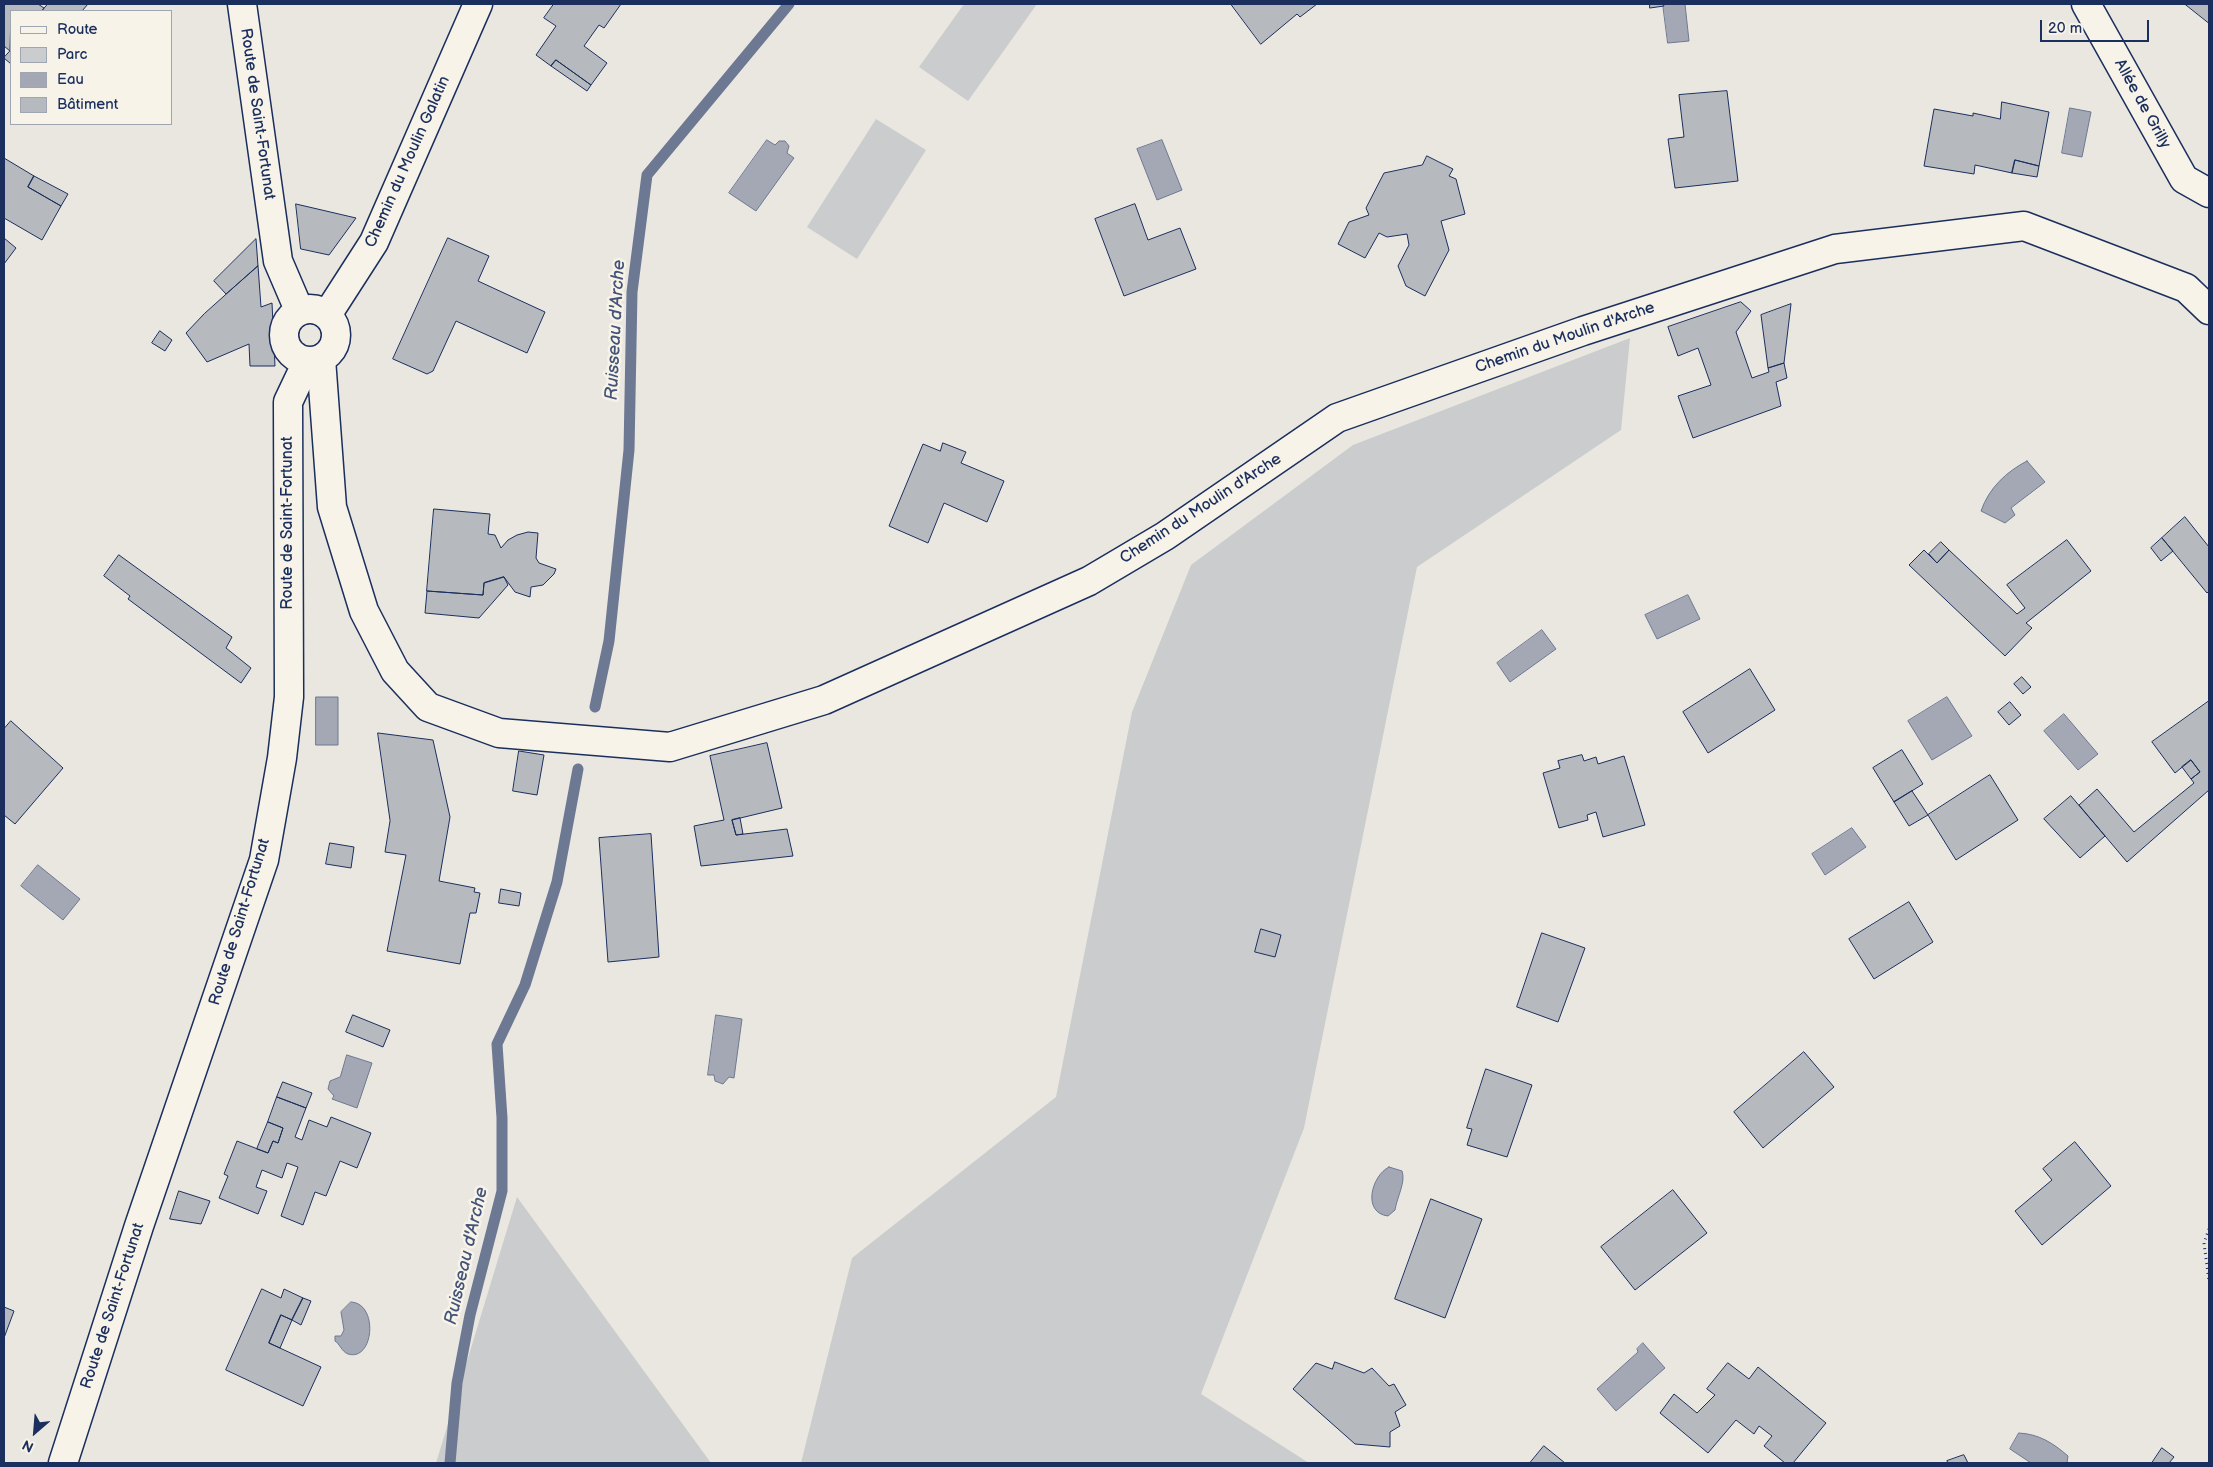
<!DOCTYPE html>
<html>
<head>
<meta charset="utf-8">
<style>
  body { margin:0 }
  #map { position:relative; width:2213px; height:1467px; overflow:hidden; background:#eae7e0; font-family:"Balsamiq Sans",sans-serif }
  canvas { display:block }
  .frame { position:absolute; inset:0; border:5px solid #1b2f5e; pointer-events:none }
  .legend { position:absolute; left:10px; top:10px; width:162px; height:115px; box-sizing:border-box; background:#f7f3e8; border:1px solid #9fa5b1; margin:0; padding:6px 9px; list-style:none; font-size:15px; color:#1b2f5e }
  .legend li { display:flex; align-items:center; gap:10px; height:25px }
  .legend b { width:25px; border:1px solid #9fa5b1 }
  .north { position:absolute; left:10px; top:1407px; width:50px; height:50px; -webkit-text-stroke:4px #f7f3e8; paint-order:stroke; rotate:207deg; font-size:14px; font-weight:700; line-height:20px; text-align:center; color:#1b2f5e }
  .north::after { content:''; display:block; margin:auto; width:18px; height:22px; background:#1b2f5e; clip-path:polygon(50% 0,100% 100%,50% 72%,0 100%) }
  .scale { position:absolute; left:2040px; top:20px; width:109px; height:22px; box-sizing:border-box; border:2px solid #1b2f5e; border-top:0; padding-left:6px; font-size:15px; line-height:18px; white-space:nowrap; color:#1b2f5e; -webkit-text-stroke:4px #f7f3e8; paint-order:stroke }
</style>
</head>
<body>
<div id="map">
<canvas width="2213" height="1467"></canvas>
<div class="frame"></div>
<ul class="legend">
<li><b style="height:6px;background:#f7f3e8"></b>Route</li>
<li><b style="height:14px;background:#cbcccd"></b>Parc</li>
<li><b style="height:14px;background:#a3a8b4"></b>Eau</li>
<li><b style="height:14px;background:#b6babf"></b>Bâtiment</li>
</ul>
<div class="north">N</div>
<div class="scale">20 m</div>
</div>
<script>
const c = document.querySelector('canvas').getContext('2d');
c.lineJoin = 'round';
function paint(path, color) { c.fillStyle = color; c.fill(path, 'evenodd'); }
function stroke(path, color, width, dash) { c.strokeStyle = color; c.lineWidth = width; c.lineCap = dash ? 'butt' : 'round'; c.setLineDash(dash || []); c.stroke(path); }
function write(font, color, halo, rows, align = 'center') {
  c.font = font + ' "Balsamiq Sans",sans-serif'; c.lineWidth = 5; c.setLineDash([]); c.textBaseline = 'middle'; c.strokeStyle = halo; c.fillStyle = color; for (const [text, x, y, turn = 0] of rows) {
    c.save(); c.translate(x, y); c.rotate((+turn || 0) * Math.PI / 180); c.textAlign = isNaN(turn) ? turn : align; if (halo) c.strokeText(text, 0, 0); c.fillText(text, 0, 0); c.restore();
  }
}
const green = new Path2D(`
  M964,4H1037L968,101L919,67Z
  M876,119L926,150L857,259L807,227Z
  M1630,338L1621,430L1417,567L1304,1128L1201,1394L1309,1463H801L852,1258L1056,1097L1132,712L1191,565L1353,445Z
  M517,1197L711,1463H436Z`);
const water = new Path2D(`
  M1663,4H1685L1689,41L1668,43Z
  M2070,108L2091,112L2082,157L2062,153Z
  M767,140L775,145L779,141H785L789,146L787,153L794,158L756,211L729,193Z
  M1162,140L1182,190L1157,200L1137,149Z
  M2027,461L2045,482L2011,508L2015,515L2005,523L1981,511C1989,488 2006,472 2027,461Z
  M1688,595L1700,619L1657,639L1645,615Z
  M1542,630L1556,649L1510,682L1497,663Z
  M316,697H338V745H316Z
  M1947,697L1972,736L1932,760L1908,721Z
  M2064,714L2098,754L2078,770L2044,731Z
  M1852,828L1866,847L1825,875L1812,854Z
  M38,865L80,899L63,920L21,886Z
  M716,1015L742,1019L734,1078L729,1077L723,1084L715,1081L714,1075H708Z
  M347,1055L372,1063L357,1108L332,1099L334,1096L328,1089L330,1081L340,1077Z
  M1389,1167L1402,1171C1406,1182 1397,1197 1395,1210L1388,1216C1362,1213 1371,1176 1389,1167Z
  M351,1302C379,1303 374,1362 348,1354C341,1351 340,1344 335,1341V1336H341L344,1330L341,1312Z
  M1643,1343L1665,1368L1616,1411L1597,1389L1638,1352L1637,1349Z
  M2019,1433C2039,1434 2053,1443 2068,1456L2067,1463H2031L2010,1449Z`);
const stream = new Path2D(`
  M595,707L609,641L629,450L632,292L647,175L789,4
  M450,1463L457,1383L470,1315L502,1191V1118L497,1044L525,985L557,882L578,769`);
const building = new Path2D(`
  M4,4H38L44,8L42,11H11L10,51L4,46Z
  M48,4H88L82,11H42Z
  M554,4H621L604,28L599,25L584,46L607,63L591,85L556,60L551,66L536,55L556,26L544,18Z
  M1231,4H1317L1300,17L1297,14L1261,44Z
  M1650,4H1663L1664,6L1650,8Z
  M2185,4H2209V23Z
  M11,50V64L4,58Z
  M556,60L591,85L587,91L551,66Z
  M1727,91L1738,181L1675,188L1668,139L1684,137L1679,95Z
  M2002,102L2049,112L2039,166L2015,160L2012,173L1975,165L1974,174L1924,166L1934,109L1973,116V113L2000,119Z
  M1427,156L1453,169L1449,176L1456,179L1465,214L1441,221L1449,250L1425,296L1406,286L1398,266L1409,245L1407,234L1387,237L1379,233L1365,258L1338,244L1349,222L1369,215L1366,208L1384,173L1422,165Z
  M4,158L34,176L28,187L61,206L42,240L4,218Z
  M2015,160L2039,166L2037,177L2012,173Z
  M34,176L68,194L61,206L28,187Z
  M296,204L356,218L329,255L301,249Z
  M1135,204L1148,240L1180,228L1196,269L1124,296L1095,219Z
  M4,238L16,248L4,264Z
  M448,238L489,256L478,281L545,312L527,353L456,321L433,371L427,374L393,359Z
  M256,239L258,266L226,294L214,281Z
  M258,266L261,307L272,303L275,366H250L249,344L207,362L186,333L204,314Z
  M1741,302L1751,311L1736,332L1752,378L1769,372L1768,368L1784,363L1787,378L1776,382L1781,406L1693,438L1678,396L1711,385L1698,348L1678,356L1668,327Z
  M1791,304L1784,363L1768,368L1761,315Z
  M160,331L172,340L165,351L152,343Z
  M943,443L966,452L961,463L1004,481L987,522L944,503L928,543L889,526L923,444L940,451Z
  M434,509L490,514L488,534L495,535L501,548L508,540L517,535L528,532L538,533L536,558L539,563L556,569L554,574L543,585L531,587L530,597L515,592L504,577L484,583L483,595L427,591Z
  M2185,517L2209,547V591L2207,593L2162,538Z
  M2162,538L2173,551L2161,561L2151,548Z
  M2067,540L2091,571L2026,623L2032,628L2005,656L1909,565L1924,550L1937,563L1949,550L2017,614L2025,608L2007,585Z
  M1941,542L1949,550L1937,563L1929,554Z
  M119,555L232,637L226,648L251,668L241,683L128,599L130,596L104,576Z
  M504,577L508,585L479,618L425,613L427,591L483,595L484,583Z
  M1750,669L1775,710L1708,753L1683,712Z
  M2022,677L2031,687L2023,694L2014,684Z
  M2209,701V790L2127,862L2079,805L2097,789L2134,832L2194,783L2191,779L2200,772L2191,760L2175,773L2152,742Z
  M2010,702L2021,715L2009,725L1998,712Z
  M11,721L63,768L15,824L4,815V729Z
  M378,733L433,740L450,817L439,881L475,888L474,892L480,893L476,913H470L460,964L387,951L406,855L385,852L390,821Z
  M767,743L782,808L732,820L736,835L787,829L793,856L701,866L694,826L724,820L710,756Z
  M1902,750L1923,784L1894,802L1873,768Z
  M519,751L544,755L537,795L513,791Z
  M1582,755L1584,761L1596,757L1598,764L1624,756L1645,825L1603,837L1596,812L1587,815L1588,820L1559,828L1543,773L1560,768L1558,761Z
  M2191,760L2200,772L2191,779L2182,767Z
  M1990,775L2018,820L1956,860L1928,815Z
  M1912,791L1928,815L1909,826L1894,802Z
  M2071,796L2105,836L2080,858L2044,819Z
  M740,818L743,834L736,835L732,820Z
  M651,834L659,957L608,962L599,838Z
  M330,843L354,847L351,868L326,864Z
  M501,889L521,893L519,906L499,903Z
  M1909,902L1933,942L1874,979L1849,939Z
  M1261,929L1281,935L1275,957L1255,952Z
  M1542,933L1585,948L1558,1022L1517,1007Z
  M353,1015L390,1030L383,1047L346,1032Z
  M1804,1052L1834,1087L1763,1148L1734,1112Z
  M1486,1069L1532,1085L1507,1157L1467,1145L1472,1129L1467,1128Z
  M283,1082L312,1093L306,1108L277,1097Z
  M277,1097L306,1108L295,1137L302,1140L309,1120L327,1127L331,1117L371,1133L357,1168L340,1161L326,1196L315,1192L303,1225L281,1216L298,1167L287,1163L282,1178L262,1170L256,1187L267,1191L258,1214L219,1198L228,1176L224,1174L237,1141L268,1153L273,1141L278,1143L283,1128L268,1122Z
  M268,1122L283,1128L278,1143L273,1141L268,1153L257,1149Z
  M2075,1142L2111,1186L2042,1245L2015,1211L2052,1180L2043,1169Z
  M1673,1190L1707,1233L1635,1290L1601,1247Z
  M179,1191L210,1201L201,1224L170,1219Z
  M1431,1199L1482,1219L1445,1318L1395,1299Z
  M262,1289L281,1298L284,1289L303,1298L292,1320L281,1315L269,1343L321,1367L303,1406L226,1370Z
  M303,1298L311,1301L301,1325L292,1320Z
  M4,1307L14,1311L4,1338Z
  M281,1315L292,1320L280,1348L269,1343Z
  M1335,1362L1364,1373L1372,1368L1389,1386L1394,1384L1406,1405L1395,1412L1400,1426L1390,1432V1447L1355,1444L1293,1389L1316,1363L1332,1369Z
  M1728,1363L1749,1379L1758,1367L1826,1423L1793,1463H1785L1764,1446L1772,1436L1759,1426L1754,1434L1736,1420L1708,1453L1660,1413L1674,1394L1697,1413L1715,1395L1707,1389Z
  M1544,1446L1565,1463H1530Z
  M2162,1448L2174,1457L2169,1463H2152Z
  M1964,1455L1968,1463H1948L1947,1461Z`);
const path = new Path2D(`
  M2209,1229L2204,1243L2209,1281`);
const street = new Path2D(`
  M2086,4L2184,179L2209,193
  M327,315L374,242L478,4
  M321,359L332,507L364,611L395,671L428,707L499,733L670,747L824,700L1089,581L1165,536L1337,418L1583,331L1835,249L2024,226L2186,288L2209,310`);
const secondary = new Path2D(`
  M242,4L278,261L299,310
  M284 335a26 26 0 1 1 52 0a26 26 0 1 1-52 0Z
  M63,1463L139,1226L264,860L282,758L289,697L288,402L307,362`);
const streetNames = [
  ["Allée de Grilly",2142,104,61],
  ["Route de Saint-Fortunat",257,114,82],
  ["Chemin du Moulin Galatin",408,162,-66],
  ["Chemin du Moulin d'Arche",1565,338,-19],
  ["Chemin du Moulin d'Arche",1201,509,-33],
  ["Route de Saint-Fortunat",288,523,-90],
  ["Route de Saint-Fortunat",240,922,-73],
  ["Route de Saint-Fortunat",113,1306,-72]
];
const waterNames = [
  ["Ruisseau d'Arche",616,330,-87],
  ["Ruisseau d'Arche",467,1256,-77]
];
paint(green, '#cbcccd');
paint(water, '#a3a8b4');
stroke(water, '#6d7892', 1);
stroke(stream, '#6d7892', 11);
paint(building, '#b6babf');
stroke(building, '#1b2f5e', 1);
stroke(street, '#1b2f5e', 31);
stroke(secondary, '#1b2f5e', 31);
stroke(path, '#1b2f5e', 3, [1, 4]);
stroke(street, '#f7f3e8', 28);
stroke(secondary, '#f7f3e8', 28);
write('16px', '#1b2f5e', '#f7f3e8', streetNames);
write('italic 18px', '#445378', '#f7f3e8', waterNames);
</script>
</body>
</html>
